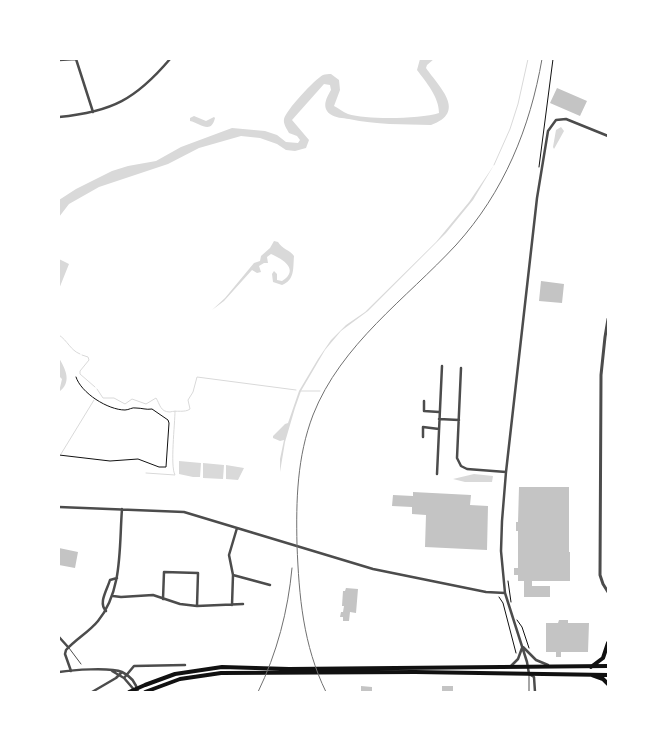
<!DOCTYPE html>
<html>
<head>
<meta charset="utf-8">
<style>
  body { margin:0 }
  #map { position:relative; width:667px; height:751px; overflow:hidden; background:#fff; font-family:"Public Sans",sans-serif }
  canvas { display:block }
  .frame { position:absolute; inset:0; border:60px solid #fff; pointer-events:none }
</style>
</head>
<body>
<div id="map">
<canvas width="667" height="751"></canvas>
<div class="frame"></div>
</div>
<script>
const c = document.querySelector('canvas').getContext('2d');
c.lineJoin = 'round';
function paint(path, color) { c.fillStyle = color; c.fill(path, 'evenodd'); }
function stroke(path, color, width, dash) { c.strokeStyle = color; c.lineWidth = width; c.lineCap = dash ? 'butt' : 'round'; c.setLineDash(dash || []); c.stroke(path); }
const water = new Path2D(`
  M420,59H434L427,65L426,68C440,88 467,112 431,125C402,124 377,125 349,119C343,118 335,118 330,114C321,107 327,97 331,90L330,85L324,84L292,120L309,140L306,148L295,151L286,150L277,144L260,138L241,136L199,148L168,164L99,187L69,204L59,217V200L76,189L112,171L128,166L156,161L181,147L232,128L265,131L277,135L286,142L298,143L300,140L297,136L289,133C287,129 283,124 284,119C286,110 315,79 323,75C325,74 329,74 331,74L339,80L340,90L334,106C338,108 343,112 348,114C367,120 420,119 439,113C439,97 426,82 417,70Z
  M194,116L206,121L214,117L215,118C211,135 200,123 190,121V118Z
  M561,127L564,131L554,149L553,147L556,130Z
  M494,165L473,200L446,233L368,311L341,331L325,350L301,391L295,408L285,442L280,472V459L284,440L280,441L273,438V436L285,424L288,423L299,391L318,359L331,340L346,325L365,312L436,242L469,202Z
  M274,241L278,242C282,249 290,250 294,256C293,268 295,280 282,285L273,282L272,274L274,271L277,274V280L282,281C300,270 283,259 271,254L267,257L268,263H264L259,266L261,272L257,273L252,270L224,301L212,310L225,298L254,263L260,261L261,256L270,248Z
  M59,259L69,264L59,289Z
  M59,358C66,370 72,382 59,392L62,379L59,376Z
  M179,461L201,463L200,477H193L179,474Z
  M203,463L224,465L223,479L203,478Z
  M226,465L244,468L238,480L226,479Z
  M474,474L493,476L492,482H465L453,479Z`);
const stream = new Path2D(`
  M494,165L510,129L518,104L528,59
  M59,335C68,341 70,350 80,354
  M82,355L88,357L89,360L80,371V374L95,387
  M97,389L103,398H114L125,404L132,399L146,404L156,398C160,404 160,412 170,412C176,410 185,413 190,409L188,400L193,392L197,377L296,390
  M300,391H320
  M61,454L94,400
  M146,473L175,475C170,466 175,424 175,411`);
const building = new Path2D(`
  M557,88L587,101L580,116L550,103Z
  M541,281L564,284L562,303L539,301Z
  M519,487H569V552H570V581H532V586H550V597H524V581H518V575H514V568H518V531H516V522H518Z
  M413,492L471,495L470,505L488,506L487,550L425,547L426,515L412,514V507L392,506L393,495L413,496Z
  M59,548L78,552L75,568L59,565Z
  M346,588L358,589L356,613L350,612L349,621H343V617H340L341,612H343L344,606H342L343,591H345Z
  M559,620H568V623H589L588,652H561V657H556V652H546V623H558Z
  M361,686L372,687V692H361Z
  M442,686H453V692H442Z`);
const path = new Path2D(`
  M539,167L553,59
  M59,455L110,461L138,459L159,467H166L169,423L168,420L152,409C146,410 142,408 136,408C132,407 129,410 125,410C108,410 81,393 76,377
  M508,581L511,602
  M499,597L503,603L516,653
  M517,620L522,627L529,648`);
const service = new Path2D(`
  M69,648L81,664
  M529,692V675`);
const minor = new Path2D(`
  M76,59L93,112
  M59,60L76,59
  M59,117C112,112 136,99 170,59
  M461,368L457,458L461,466L467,469L506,472
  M424,401V411L439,412
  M439,419L459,420
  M423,437V427L439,429
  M437,474L442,366
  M59,507L184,512L373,569L486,592L505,593
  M233,575L270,585
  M113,596L121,597L153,595L180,604L197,606L243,604
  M163,599L164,572L198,573L197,606
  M232,605L233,575L229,555L237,528
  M106,611C98,603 107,590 110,580L117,578
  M59,637L68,647
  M523,647L536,660L548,665
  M511,666L518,659L522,648
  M71,671L65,654L66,650C76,639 89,632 98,621C123,590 119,547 122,509
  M112,671L124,678L136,692
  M59,672C72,670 110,667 122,672C131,676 136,683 138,692
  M124,678L134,666L185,665
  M92,692L116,678L122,672
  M535,692L534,677L529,674L527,662L505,593L501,551L502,521L506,472L537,198L548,131L556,120L566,119L608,136`);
const tertiary = new Path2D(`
  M608,319L605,337L601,375L600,575L603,584L608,592`);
const primary = new Path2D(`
  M591,667L603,658L608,643
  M592,675L603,679L608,684
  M129,692L145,685L175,674L222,667L289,669L608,666
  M145,692L180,679L221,673L415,672L608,675`);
const rail = new Path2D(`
  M258,692C277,653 288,611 292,568
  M326,692C303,645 299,596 297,545C296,500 297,457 313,415C341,344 406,299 456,245C504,192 530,128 542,59`);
paint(water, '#d9d9d9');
stroke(stream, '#d9d9d9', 1);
paint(building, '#c4c4c4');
stroke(path, '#111', 1);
stroke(service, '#4c4c4c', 1);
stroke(minor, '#4c4c4c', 2.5);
stroke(tertiary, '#4c4c4c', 3);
stroke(primary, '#111', 4);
stroke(rail, '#707070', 1);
</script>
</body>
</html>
